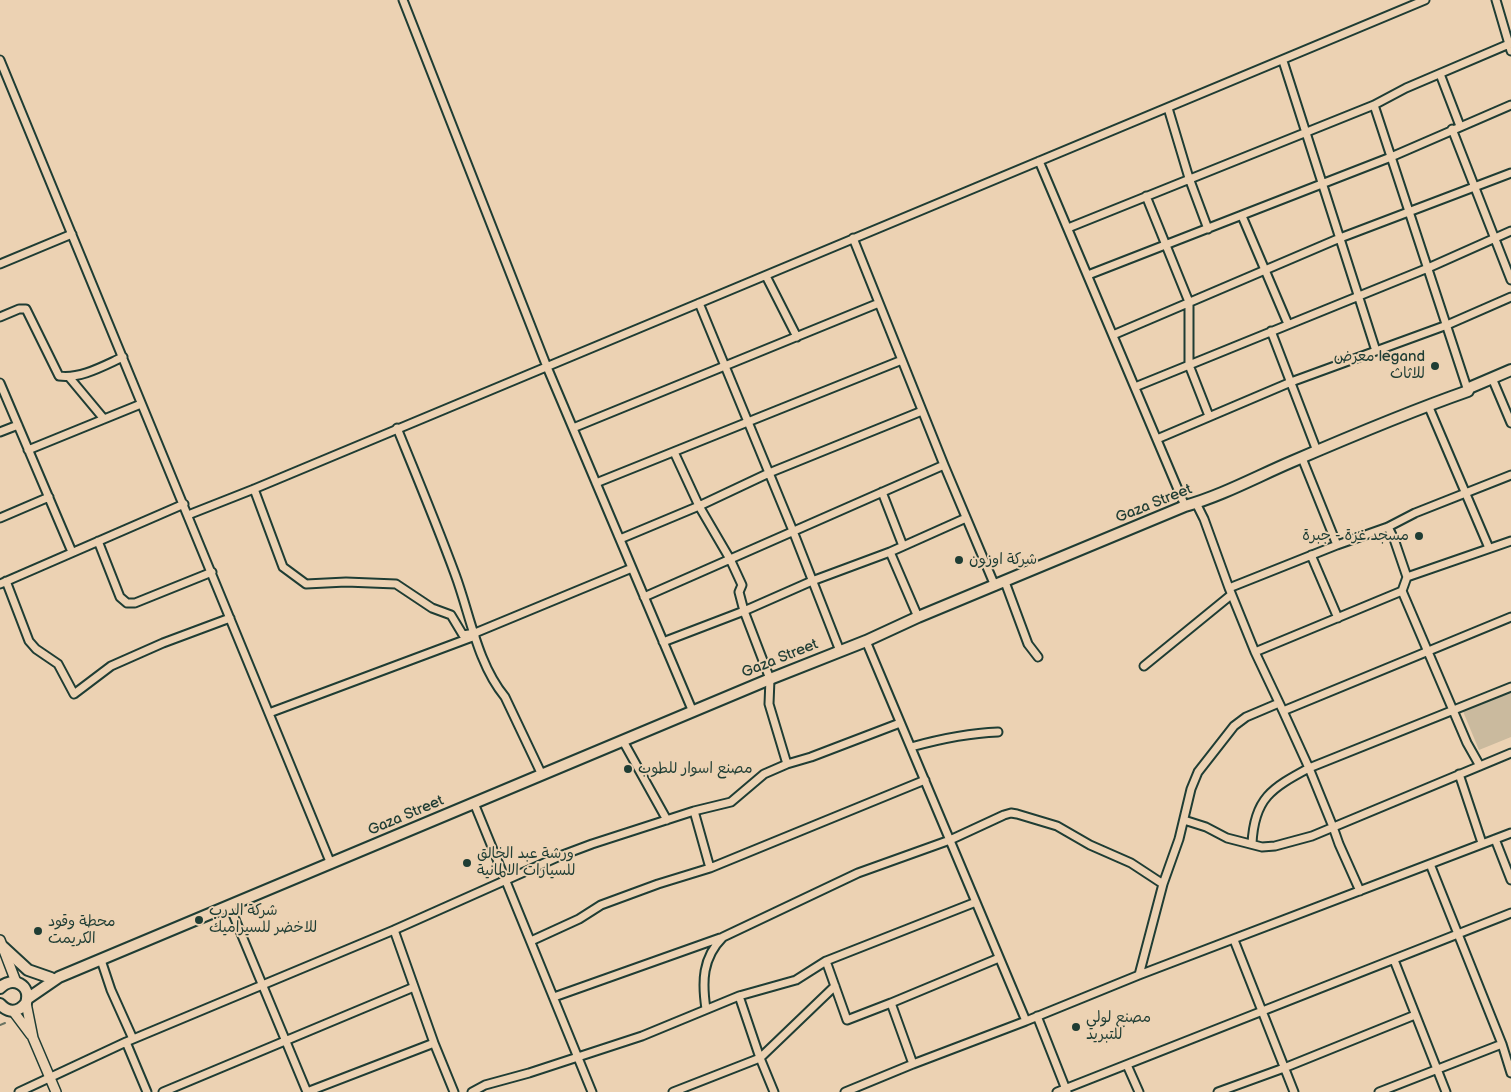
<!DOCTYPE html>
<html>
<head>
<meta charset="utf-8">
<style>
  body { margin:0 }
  canvas { display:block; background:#ecd2b3 }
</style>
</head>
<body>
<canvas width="1511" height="1092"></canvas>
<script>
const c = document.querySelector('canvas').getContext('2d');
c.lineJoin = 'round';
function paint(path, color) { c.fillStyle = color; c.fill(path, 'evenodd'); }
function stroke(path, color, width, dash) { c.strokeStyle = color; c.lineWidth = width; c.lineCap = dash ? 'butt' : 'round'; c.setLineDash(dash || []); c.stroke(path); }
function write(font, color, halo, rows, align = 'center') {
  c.font = font + ' "Balsamiq Sans","Playpen Sans Arabic",sans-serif'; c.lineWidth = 4; c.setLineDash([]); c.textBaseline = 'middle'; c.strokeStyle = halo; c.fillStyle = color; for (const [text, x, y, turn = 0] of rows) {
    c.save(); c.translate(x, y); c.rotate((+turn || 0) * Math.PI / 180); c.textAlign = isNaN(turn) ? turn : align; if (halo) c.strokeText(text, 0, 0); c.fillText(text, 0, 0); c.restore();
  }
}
const green = new Path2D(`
  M1511,689V737L1479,750L1462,709Z`);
const stream = new Path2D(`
  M0,1025L5,1023`);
const minor = new Path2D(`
  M403,0L547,367L693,712
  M1496,0L1511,51
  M0,60L331,864
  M1283,61L1376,351
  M1440,74L1460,126
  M1374,105L1468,391
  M1168,108L1189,178L1208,229
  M1452,129L1511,280
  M1039,161L1185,506
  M1146,196L1189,302V365L1209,416
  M1242,216L1288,324
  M1068,228L1374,105L1406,88L1509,44
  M853,238L944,465L995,586
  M0,264L72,234
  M1088,275L1391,157L1511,105
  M766,276L797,337
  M699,303L793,531L840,651
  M0,317L19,309H26L59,376C81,379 103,366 123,357
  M1271,331L1317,451
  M1113,335L1340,238L1511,173
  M69,377L104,419
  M1492,378L1511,423
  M0,383L72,552
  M1135,387L1428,268L1511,231
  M1428,405L1489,548
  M397,428C417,477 437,525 455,574C470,614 477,663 505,697L542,775
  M573,428L879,303
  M0,432L18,425
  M1157,439L1291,382L1447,325L1511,297
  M28,450L141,404
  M674,452L699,506L730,559L742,585L739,592L744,611L770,679L769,704L787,764
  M1302,458L1337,545
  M596,483L902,360
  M254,489L283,567L306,584L346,582L396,584L432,608L451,615L463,635L475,633L632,568
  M882,492L903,546
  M1196,503L1204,519L1229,588L1255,652L1283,711L1309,768L1333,827L1339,844L1360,891
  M188,515L254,489L1425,0
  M0,518L49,497
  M1388,527L1394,539L1407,577
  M620,539L699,506L769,473L922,411
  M98,541L120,597L127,603H135L212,572
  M890,552L918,617
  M1311,555L1338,618
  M6,581L29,641L36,649L58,664L74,694L111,666L163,643L230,618
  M1005,582L1028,644L1038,657
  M0,584L184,504
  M1229,588L1337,545L1388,527L1415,513L1511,475
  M1402,591L1467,743L1480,766
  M644,597L944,465
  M866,641L1026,1021
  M663,642L744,611L812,581L890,552L966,518
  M1255,652L1402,591L1407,577L1511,541
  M1144,666L1231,595
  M1283,711L1511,617
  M269,713L475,636
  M623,741L667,820
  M911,747C940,739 968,733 998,732
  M1459,774L1482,843
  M474,803L592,1092
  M694,811L710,868
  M1184,820L1206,827L1227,838L1262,847L1275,846L1312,836L1511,753
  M1495,839L1511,880
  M1252,844C1254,798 1272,788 1309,768L1511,687
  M1430,864L1502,1044L1511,1073
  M230,907L307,1092L434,1043
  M394,930L434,1043L454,1092
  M1234,940L1294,1092
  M531,941L579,919L601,905L658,884L710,868L925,780
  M101,960L111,990L133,1039
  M1394,960L1446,1092
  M1139,975L1163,884L1179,839L1191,789L1198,772L1234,726L1246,717L1279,703
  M739,996L796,980L826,961
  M554,997L720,938
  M891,1003L999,958
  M706,1009C702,982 702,958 723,937L858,873L950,840L1004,815L1011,813L1017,814L1057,826L1090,845L1131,863L1163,884
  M1037,1016L1067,1092
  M126,1042L147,1092
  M913,1064L891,1003L847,1020L826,961L976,902
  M1127,1065L1139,1092
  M19,1092L126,1042L394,930L560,856L592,844L694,811L731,802L764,774L787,764L811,757L900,723
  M163,1092L414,987
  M472,1092L485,1085L529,1073L642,1036L739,996L760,1058L774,1092
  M673,1092L760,1058L835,986
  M845,1092L913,1064L1026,1021L1139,975L1511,833
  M1057,1092L1511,913
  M1218,1092L1284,1068L1415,1015
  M1379,1092L1502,1044`);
const tertiary = new Path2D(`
  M0,940L16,982
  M26,1003L33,1038L56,1092
  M13,1011L31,1035`);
const secondary = new Path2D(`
  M3,947L28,970L51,978
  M0,988C12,975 32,985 26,1003C18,1013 8,1013 0,1004
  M27,999L59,977L770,679L866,641L918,617L1185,506C1221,496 1256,477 1291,462C1349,437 1408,412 1468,391L1469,388L1511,370`);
const markers = [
  [1435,366,5,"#1f3d34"],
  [1419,536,5,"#1f3d34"],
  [959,560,5,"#1f3d34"],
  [628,769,5,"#1f3d34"],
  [467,863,5,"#1f3d34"],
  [199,920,5,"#1f3d34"],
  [38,931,5,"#1f3d34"],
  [1076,1027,5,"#1f3d34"]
];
const poiNames = [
  ["معرض legand",1425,357,"right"],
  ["للاثاث",1425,374,"right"],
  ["مسجد غزة - جبرة",1409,536,"right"],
  ["شركة اوزون",969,560],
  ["مصنع اسوار للطوب",638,769],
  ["ورشة عبد الخالق",477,854],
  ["للسيارات الالمانية",477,871],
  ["شركة الدرب",209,911],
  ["للاخضر للسيراميك",209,928],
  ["محطة وقود",48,922],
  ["الكريمت",48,939],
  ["مصنع لولي",1086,1018],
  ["للتبريد",1086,1035]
];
const streetNames = [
  ["Gaza Street",1154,504,-22],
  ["Gaza Street",780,659,-22],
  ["Gaza Street",406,816,-23]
];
paint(green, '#caba9e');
stroke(stream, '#697362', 2);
stroke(minor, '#1f3d34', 11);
stroke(tertiary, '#1f3d34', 12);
stroke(secondary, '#1f3d34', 14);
stroke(minor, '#ecd2b3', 7);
stroke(tertiary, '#ecd2b3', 9);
stroke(secondary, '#ecd2b3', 10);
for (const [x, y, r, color] of markers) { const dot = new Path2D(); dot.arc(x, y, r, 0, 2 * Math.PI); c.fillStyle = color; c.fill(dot); stroke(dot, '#ecd2b3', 2); }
write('15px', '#1f3d34', '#ecd2b3', poiNames, 'left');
write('15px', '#1f3d34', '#ecd2b3', streetNames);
</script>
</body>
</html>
